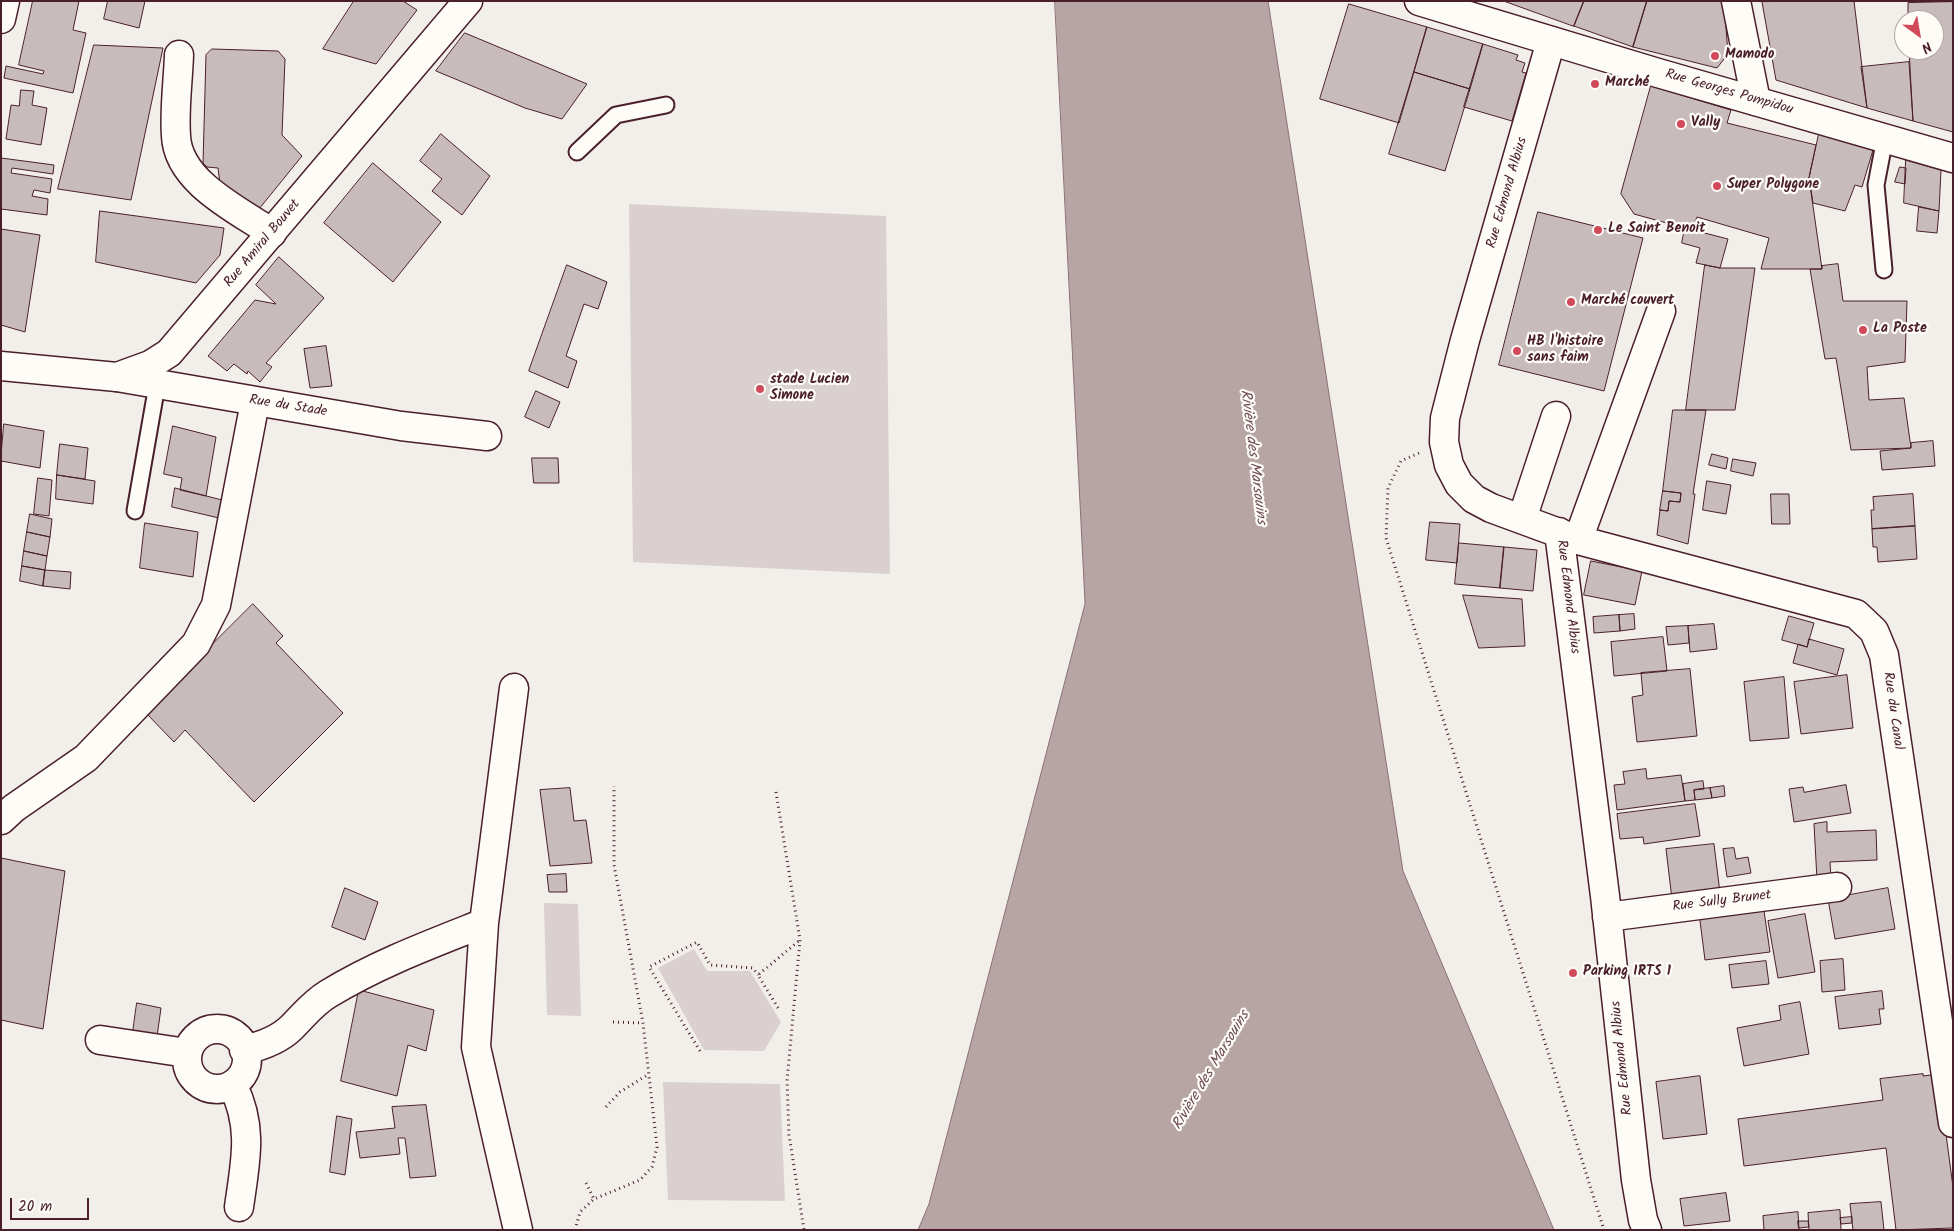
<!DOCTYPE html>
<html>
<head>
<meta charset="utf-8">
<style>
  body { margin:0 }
  #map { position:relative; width:1954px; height:1231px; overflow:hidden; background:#f2efeb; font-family:Kalam,sans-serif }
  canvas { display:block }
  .frame { position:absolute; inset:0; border:2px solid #4a1f2b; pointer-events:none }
  .north { position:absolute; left:1894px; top:10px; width:50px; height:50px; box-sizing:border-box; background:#fdfcf7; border:1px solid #b5a4a5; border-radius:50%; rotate:148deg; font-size:14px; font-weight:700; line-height:20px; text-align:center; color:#4a1f2b }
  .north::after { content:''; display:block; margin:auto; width:18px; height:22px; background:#d1495b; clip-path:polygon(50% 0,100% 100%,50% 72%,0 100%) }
  .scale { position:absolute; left:10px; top:1198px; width:79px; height:22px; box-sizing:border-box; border:2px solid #4a1f2b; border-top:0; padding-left:6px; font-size:15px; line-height:18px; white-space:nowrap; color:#4a1f2b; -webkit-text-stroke:4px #fdfcf7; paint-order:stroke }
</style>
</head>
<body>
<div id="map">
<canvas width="1954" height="1231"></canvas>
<div class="frame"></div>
<div class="north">N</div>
<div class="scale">20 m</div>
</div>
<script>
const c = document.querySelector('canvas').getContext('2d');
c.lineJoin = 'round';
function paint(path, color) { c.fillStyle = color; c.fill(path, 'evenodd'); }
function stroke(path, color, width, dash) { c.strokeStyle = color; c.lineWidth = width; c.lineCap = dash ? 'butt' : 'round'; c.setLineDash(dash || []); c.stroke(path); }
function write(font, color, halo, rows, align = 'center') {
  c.font = font + ' Kalam,sans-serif'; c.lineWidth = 4.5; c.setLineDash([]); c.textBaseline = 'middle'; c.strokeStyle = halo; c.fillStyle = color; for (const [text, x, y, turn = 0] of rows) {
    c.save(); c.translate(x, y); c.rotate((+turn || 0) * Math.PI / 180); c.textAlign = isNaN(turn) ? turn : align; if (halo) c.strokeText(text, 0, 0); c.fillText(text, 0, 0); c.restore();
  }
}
const green = new Path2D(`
  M629,204L886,216L890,574L633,562Z
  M544,903L578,904L581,1016L547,1015Z
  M694,949L707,971H750L781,1022L764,1051L704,1050L658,968Z
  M663,1082L780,1084L785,1201L668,1200Z`);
const water = new Path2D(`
  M1055,1H1268L1403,871L1554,1230H918L929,1204L1085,604Z`);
const building = new Path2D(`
  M33,1H79L73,30L86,33L73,93L4,78L6,66L43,74L44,71L19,65Z
  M108,1H145L139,28L104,19Z
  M354,1H403L417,10L376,64L323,49Z
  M1504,1H1584L1574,26Z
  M1584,1H1647L1633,47L1574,26Z
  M1647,1H1724L1728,54L1717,68L1633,47Z
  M1854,1L1867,108L1776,80L1762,2Z
  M1953,2V132L1913,121L1909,50H1934V20H1908V3Z
  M1349,4L1427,27L1399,123L1320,99Z
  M1427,27L1483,44L1470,89L1414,72Z
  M465,33L587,84L562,119L525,108L436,71Z
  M1483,44L1518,55L1516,60L1525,63L1522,72L1526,73L1512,121L1464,107Z
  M94,45L163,48L131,200L58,189Z
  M212,49L278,51L285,59L282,135L302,156L259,209L220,184L218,168L207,167L203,163L206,55Z
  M1909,62L1913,121L1867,108L1861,67Z
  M1414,72L1470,89L1445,171L1389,154Z
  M1651,86L1731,110L1727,123L1816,145L1809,178L1822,269H1761L1769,238L1697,217L1692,230L1634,214L1621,194Z
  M21,90L34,91L32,105L47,108L41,145L6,139L11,105L19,106Z
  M441,134L490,176L462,215L432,191L442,179L420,161Z
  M1819,134L1873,150L1862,187L1855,185L1845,211L1813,203L1809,178Z
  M1,158L54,165L53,174L12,168L11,173L52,179L50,193L34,190L32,196L48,199L47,215L1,209Z
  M1906,160L1941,170L1939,211L1904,203Z
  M373,163L441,222L393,282L324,223Z
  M1900,167L1906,168L1905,184L1895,182Z
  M1919,207L1939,211L1937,233L1917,231Z
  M100,211L224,228L220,255L196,283L96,262Z
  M1538,212L1643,238L1604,391L1499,365Z
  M1685,228L1728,239L1720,268L1696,263L1700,248L1682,243Z
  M1,229L40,235L25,332L1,325Z
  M279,257L324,298L266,363L272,367L260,382L248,371L247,374L234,364L227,371L208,356L255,300L276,304L256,285Z
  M1838,264L1843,301H1907L1905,362L1867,367L1869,400L1904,398L1911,448L1851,450L1836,358L1825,359L1810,269H1822V266Z
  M567,265L607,282L598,309L584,304L566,356L577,361L568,388L529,371Z
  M1705,265L1720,268H1755L1735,410H1686Z
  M326,346L332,386L310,388L304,349Z
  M536,391L560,402L549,428L525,417Z
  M1673,410H1706L1693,494H1695L1688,544L1657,535L1660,510L1668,511L1669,501L1680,502L1681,493L1663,491Z
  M4,424L44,431L40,468L1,461Z
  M173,426L216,437L206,496L180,490L182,478L164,474Z
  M1933,441L1935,466L1882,470L1880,451L1911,448V443Z
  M60,444L88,448L85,479L57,475Z
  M1712,454L1728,458L1726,469L1709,465Z
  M532,458H558L559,483H534Z
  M1733,459L1756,463L1753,476L1731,471Z
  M57,475L95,481L93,504L56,499Z
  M38,478L52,480L49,516L34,514Z
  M1707,481L1731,485L1726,514L1703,510Z
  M175,488L222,500L219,518L172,507Z
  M1663,491L1681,493L1680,502L1669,501L1668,511L1660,510Z
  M1771,494H1789L1790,524H1772Z
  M1913,494L1915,526L1872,529L1871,510H1874L1873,497Z
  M30,514L52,519L50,537L27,532Z
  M1430,522L1460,524L1457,563L1426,560Z
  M145,523L198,532L193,577L140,568Z
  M1915,526L1917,559L1878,562L1877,547H1873L1872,529Z
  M27,532L50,537L47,556L24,551Z
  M1459,543L1504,547L1500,588L1455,584Z
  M1504,547L1537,550L1533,591L1500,588Z
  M24,551L47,556L45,570L22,566Z
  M1591,561L1642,571L1635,605L1584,595Z
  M22,566L45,570L43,586L20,581Z
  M45,570L71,572L70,589L43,586Z
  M1463,595L1522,599L1525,646L1479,648Z
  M253,604L283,636L276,643L343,713L254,802L185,730L174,742L145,712Z
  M1634,614L1635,629L1620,631L1619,615Z
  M1619,615L1620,631L1594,633L1593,617Z
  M1789,616L1814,623L1807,647L1782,640Z
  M1714,624L1717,649L1690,652L1688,626Z
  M1688,626L1689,643L1668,645L1666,627Z
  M1663,637L1667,671L1614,676L1611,642Z
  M1809,639L1844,649L1837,675L1793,663L1798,644L1807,647Z
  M1690,669L1697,736L1637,742L1632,697L1643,695L1641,673Z
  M1847,675L1853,728L1801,734L1794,682Z
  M1784,677L1789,738L1750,741L1744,682Z
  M1646,769L1647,779L1681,775L1685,801L1617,810L1614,785L1625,784L1623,772Z
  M1703,781L1704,789L1694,790L1695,800L1685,801L1683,784Z
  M1846,785L1851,813L1794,822L1789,789L1803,787L1804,792Z
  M1724,786L1725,796L1712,798L1710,788Z
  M570,788L574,821L586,820L592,863L550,866L540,790Z
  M1710,788L1712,798L1695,800L1694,790Z
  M1695,804L1700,836L1644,844L1643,837L1620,839L1617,814Z
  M1827,822V832L1876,830L1877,860L1830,862L1831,879L1817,880L1814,824Z
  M1714,844L1720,893L1672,899L1666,849Z
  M1734,848L1736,859L1748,857L1751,873L1727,877L1723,849Z
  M1,858L65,871L43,1029L1,1020Z
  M566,874L567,892H549L547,875Z
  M345,888L378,902L365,940L332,927Z
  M1888,888L1895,929L1835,939L1828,899Z
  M1763,904L1770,952L1705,960L1699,913Z
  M1805,914L1815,972L1778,978L1768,921Z
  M1843,959L1845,990L1822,992L1820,961Z
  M1766,961L1769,984L1732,988L1729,965Z
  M359,990L434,1010L426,1051L408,1045L397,1096L341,1081Z
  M1882,991L1884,1009H1879L1881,1024L1839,1029L1835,997Z
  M1800,1002L1809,1054L1744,1066L1737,1028L1781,1020L1779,1006Z
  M137,1003L161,1008L156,1044L132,1039Z
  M1923,1074V1076L1938,1074L1953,1187V1228L1896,1230L1886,1148L1744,1166L1738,1119L1883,1100L1880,1079Z
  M1700,1076L1707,1134L1663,1139L1656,1082Z
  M426,1105L436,1176L410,1178L405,1138H398L400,1154L360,1158L356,1132L395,1128L392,1107Z
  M337,1116L352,1119L345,1175L330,1172Z
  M1726,1193L1730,1221L1684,1226L1680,1199Z
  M1881,1202L1884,1230H1853L1850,1204Z
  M1840,1210L1841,1230H1809L1808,1213Z
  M1798,1212L1799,1230H1764L1763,1216Z
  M1852,1217V1223L1841,1224L1840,1218Z
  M1798,1221H1808L1809,1227L1799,1228Z`);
const path = new Path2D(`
  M1419,453L1401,461L1388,488L1386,538L1604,1230
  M776,792L800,940L787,1081L789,1135L804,1230
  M778,1008L758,975L800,940
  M613,1022L643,1023
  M700,1051L649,967L697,942L710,965L753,968L758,975
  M606,1107L620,1092L649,1074
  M586,1183L594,1199
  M575,1230L580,1212L594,1199L640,1180L652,1167L657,1147L643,1023L614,865V786`);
const service = new Path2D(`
  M577,152L616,115L666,105
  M1884,270L1876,185L1885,138
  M135,511L157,385`);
const minor = new Path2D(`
  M1736,1L1756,101
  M1,19L5,1
  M1551,41L1465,340L1445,418L1444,442L1449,465L1459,484L1474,499L1491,508L1578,540L1856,614L1874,631L1884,655L1953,1123
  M179,55C178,82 174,110 176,136C178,182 238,210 272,233
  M117,377L401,426L487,436
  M1522,519L1556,416
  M1559,532L1605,896L1636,1180L1643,1220L1647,1230
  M1578,540L1661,311
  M514,688L484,923L476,1047L518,1230
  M1,820L14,808L86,758L196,644L216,605L255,402
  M1607,917L1837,887
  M187 1059a30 30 0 1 1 60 0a30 30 0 1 1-60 0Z
  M100,1040L187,1053
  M244,1050C262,1046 279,1040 292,1027C304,1015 313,1003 328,994C377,964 431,944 484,923
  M233,1086C254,1128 245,1163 239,1207`);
const secondary = new Path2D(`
  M1419,1L1658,73L1953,158
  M1,366L117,377L150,365L169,353L468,1`);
const markers = [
  [1715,56,5,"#d1495b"],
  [1595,84,5,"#d1495b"],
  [1681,124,5,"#d1495b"],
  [1717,186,5,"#d1495b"],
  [1598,230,5,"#d1495b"],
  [1571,302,5,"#d1495b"],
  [1863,330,5,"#d1495b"],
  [1517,351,5,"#d1495b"],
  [760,389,5,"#d1495b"],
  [1573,973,5,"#d1495b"]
];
const poiNames = [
  ["Mamodo",1725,56],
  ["Marché",1605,84],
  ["Vally",1691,124],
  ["Super Polygone",1727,186],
  ["Le Saint Benoit",1608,230],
  ["Marché couvert",1581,302],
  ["La Poste",1873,330],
  ["HB l'histoire",1527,343],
  ["sans faim",1527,359],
  ["stade Lucien",770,381],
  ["Simone",770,397],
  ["Parking IRTS 1",1583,973]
];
const streetNames = [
  ["Rue Georges Pompidou",1729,93,16],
  ["Rue Edmond Albius",1508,193,-74],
  ["Rue Amiral Bouvet",263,244,-50],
  ["Rue du Stade",288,407,9],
  ["Rue Edmond Albius",1567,597,83],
  ["Rue du Canal",1892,711,82],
  ["Rue Sully Brunet",1722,902,-7],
  ["Rue Edmond Albius",1623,1058,-96]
];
const waterNames = [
  ["Rivière des Marsouins",1252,457,83],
  ["Rivière des Marsouins",1212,1071,-59]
];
paint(green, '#d9d0cf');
paint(water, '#b7a5a6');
stroke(water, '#8b6f75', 1);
paint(building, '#c8bbbb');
stroke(building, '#4a1f2b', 1);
stroke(service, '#4a1f2b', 19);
stroke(minor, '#4a1f2b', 31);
stroke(secondary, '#4a1f2b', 31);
stroke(path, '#4a1f2b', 3, [1, 4]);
stroke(service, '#fdfcf7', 15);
stroke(minor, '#fdfcf7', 28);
stroke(secondary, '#fdfcf7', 28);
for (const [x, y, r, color] of markers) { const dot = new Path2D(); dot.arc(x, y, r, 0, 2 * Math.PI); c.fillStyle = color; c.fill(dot); stroke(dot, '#fdfcf7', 2); }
write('bold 14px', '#4a1f2b', '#fdfcf7', poiNames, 'left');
write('14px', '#4a1f2b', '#fdfcf7', streetNames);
write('italic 15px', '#704e56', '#fdfcf7', waterNames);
</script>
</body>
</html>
